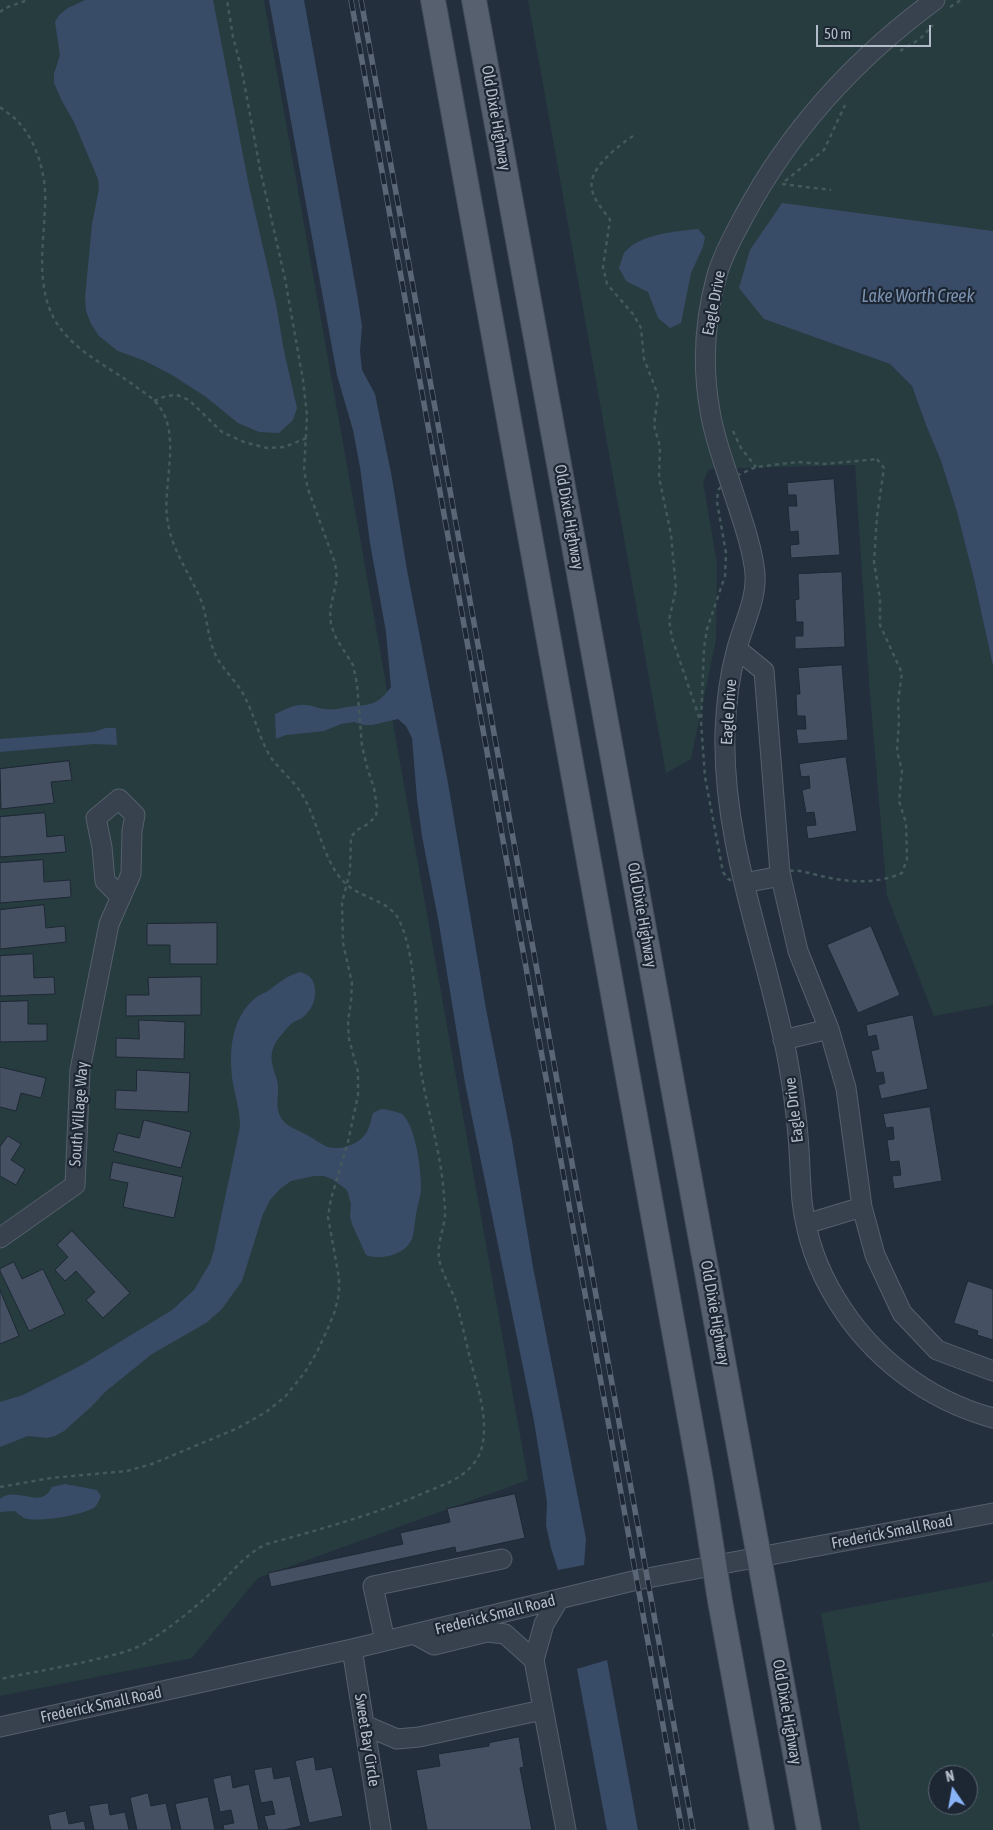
<!DOCTYPE html>
<html>
<head>
<meta charset="utf-8">
<style>
  body { margin:0 }
  #map { position:relative; width:993px; height:1830px; overflow:hidden; background:#242f3e; font-family:"Asap Condensed",sans-serif }
  canvas { display:block }
  .north { position:absolute; left:928px; top:1765px; width:50px; height:50px; box-sizing:border-box; background:#1d2633; border:1px solid #59626f; border-radius:50%; rotate:348deg; font-size:14px; font-weight:700; line-height:20px; text-align:center; color:#b4bcc9 }
  .north::after { content:''; display:block; margin:auto; width:18px; height:22px; background:#8ab4f8; clip-path:polygon(50% 0,100% 100%,50% 72%,0 100%) }
  .scale { position:absolute; left:816px; top:25px; width:115px; height:22px; box-sizing:border-box; border:2px solid #b4bcc9; border-top:0; padding-left:6px; font-size:15px; line-height:18px; white-space:nowrap; color:#b4bcc9; -webkit-text-stroke:4px #1d2633; paint-order:stroke }
</style>
</head>
<body>
<div id="map">
<canvas width="993" height="1830"></canvas>
<div class="north">N</div>
<div class="scale">50 m</div>
</div>
<script>
const c = document.querySelector('canvas').getContext('2d');
c.lineJoin = 'round';
function paint(path, color) { c.fillStyle = color; c.fill(path, 'evenodd'); }
function stroke(path, color, width, dash) { c.strokeStyle = color; c.lineWidth = width; c.lineCap = dash ? 'butt' : 'round'; c.setLineDash(dash || []); c.stroke(path); }
function write(font, color, halo, rows, align = 'center') {
  c.font = font + ' "Asap Condensed",sans-serif'; c.lineWidth = 4.5; c.setLineDash([]); c.textBaseline = 'middle'; c.strokeStyle = halo; c.fillStyle = color; for (const [text, x, y, turn = 0] of rows) {
    c.save(); c.translate(x, y); c.rotate((+turn || 0) * Math.PI / 180); c.textAlign = isNaN(turn) ? turn : align; if (halo) c.strokeText(text, 0, 0); c.fillText(text, 0, 0); c.restore();
  }
}
const green = new Path2D(`
  M0,0H264L528,1480L258,1578L192,1658L0,1696Z
  M528,0H993V231L953,226L833,343L890,364L912,386L926,425L941,461L957,512L974,579L993,666V1005L934,1016L887,896L869,682L855,465L709,469L703,482L717,563L716,640L691,759L666,773Z
  M993,1581V1830H860L821,1613ZM938,1775H968V1805H938Z`);
const water = new Path2D(`
  M85,0H213L249,186L276,304L284,351L297,408L293,420L279,433L259,432L238,423L206,397L172,375L145,361L118,351L99,336L91,324L86,311L85,298L92,224L99,189L98,179L74,122L62,101L54,83V74L60,55L55,22L59,15L68,8Z
  M269,0H304L357,294L362,326L360,351L362,370L375,394L392,478L407,570L448,783L486,1009L512,1141L533,1267L586,1539L584,1565L558,1570L551,1548L546,1525L547,1502L534,1421L465,1083L439,924L422,836L417,799L412,738L406,726L398,719L372,725H364L354,722L341,724L324,731L286,735L276,739L275,714C283,711 292,705 301,705C309,704 316,708 324,709C332,710 339,709 347,707C370,704 376,707 391,687L386,632L370,543L360,467L353,430L337,375Z
  M782,203L993,231V666L974,579L957,512L941,461L926,425L912,386L890,364L764,319L739,288L750,250Z
  M698,229L705,237L703,247L691,273L681,323L670,328L658,318L648,292L626,281L619,268C621,263 622,257 624,253C641,233 674,232 698,229Z
  M106,728H116L117,745L94,744L0,752V739L93,732Z
  M301,972C308,975 312,977 314,984C318,997 312,1010 302,1018C299,1020 295,1021 292,1023C286,1029 279,1037 275,1044C268,1057 273,1067 277,1080C280,1090 276,1101 278,1110C281,1125 294,1128 305,1134C313,1138 320,1144 328,1147C343,1151 364,1143 369,1127C371,1123 371,1118 373,1113L381,1109C384,1109 399,1112 402,1114C416,1126 421,1170 421,1188C421,1197 417,1206 416,1215C414,1224 415,1237 409,1244C400,1256 379,1260 366,1255L352,1224L350,1217L351,1204L347,1190L332,1179L324,1176H314L291,1181L280,1189L270,1200L263,1214L242,1281L222,1309L206,1323L152,1354L105,1392L91,1407L64,1431L55,1436L47,1438L28,1436L0,1447V1402L23,1395L82,1365L172,1310L194,1290L210,1263L214,1250L240,1127C240,1113 237,1102 234,1089C228,1057 229,1017 258,996C261,994 265,993 268,991C279,983 287,975 301,972Z
  M65,1484L97,1490L101,1496C99,1500 98,1504 95,1507C84,1515 37,1523 24,1518C21,1516 17,1513 15,1511L0,1512V1499C16,1485 41,1511 52,1487Z
  M607,1660L638,1830H607L577,1669Z`);
const building = new Path2D(`
  M834,479L840,555L791,558L790,545L799,544L798,531L790,532L788,506H797L796,495H788L787,483Z
  M842,572L845,647L795,649V636H803V622H796L795,600L799,599L798,574Z
  M842,665L848,740L798,744L796,729H806L805,716H797L796,694H800L798,668Z
  M846,757L857,831L808,839L806,826L816,825L814,812L806,813L802,790L810,788L809,776L801,777L799,764Z
  M69,761L72,780L51,782L54,803L1,809L0,769Z
  M45,813L47,837L64,835L66,852L0,857V817Z
  M43,860L44,882L70,880L71,897L0,903V863Z
  M44,905L46,928L65,926L66,942L0,949V910Z
  M217,923V964H170V945H147V924Z
  M871,926L900,995L858,1013L827,945Z
  M33,954L34,978L54,977L55,994L0,996V956Z
  M201,977V1015L126,1016V995H149L148,978Z
  M28,1001V1024H47V1041L0,1042V1002Z
  M913,1015L928,1089L881,1099L878,1085L885,1083L883,1072L876,1073L871,1051L879,1049L876,1035L868,1037L866,1025Z
  M139,1020L185,1022L184,1059L116,1057V1038L139,1039Z
  M0,1067L46,1078L41,1098L21,1093L16,1111L0,1107Z
  M137,1070L190,1073L188,1112L115,1109L116,1090L136,1091Z
  M930,1107L942,1181L894,1189L892,1176L901,1175L899,1161L890,1162L887,1140L894,1139L893,1127L886,1128L883,1114Z
  M144,1120L191,1132L181,1168L113,1151L118,1133L139,1138Z
  M8,1136L21,1144L11,1160L25,1169L16,1185L0,1176V1147Z
  M113,1162L183,1177L174,1218L123,1207L128,1183L110,1179Z
  M72,1231L130,1293L103,1318L86,1300L95,1292L76,1271L65,1281L55,1270L68,1257L57,1245Z
  M14,1262L22,1279L43,1269L65,1314L29,1331L0,1271V1269Z
  M968,1281L993,1289V1340L977,1335L978,1331L954,1323Z
  M0,1290L19,1336L0,1344Z
  M515,1494L525,1538L456,1553L455,1547L271,1587L268,1573L403,1544L400,1533L450,1522L447,1509Z
  M519,1737L524,1767L520,1768L532,1830H427L416,1770L440,1766L438,1754L489,1746V1743Z
  M314,1757L316,1770L332,1767L343,1816L309,1823L295,1761Z
  M272,1767L274,1779L290,1776L301,1826L284,1830H268L264,1816L275,1814L272,1801L261,1803L254,1770Z
  M231,1775L233,1788L249,1784L259,1830H224L223,1825L234,1823L231,1810L220,1812L213,1779Z
  M148,1793L151,1806L166,1803L172,1830H137L130,1798Z
  M208,1797L215,1830H181L175,1804Z
  M108,1803L110,1815L125,1812L129,1830H94L89,1806Z
  M66,1811L69,1824L84,1821L86,1830H51L48,1815Z`);
const path = new Path2D(`
  M950,7L961,0
  M0,12L5,8L28,0
  M900,51L920,39L933,25
  M0,107C7,113 15,117 20,124C38,144 47,179 45,206C44,239 38,269 47,301C59,346 105,363 139,389C146,394 154,399 159,406C181,435 163,484 167,517C171,550 188,570 200,598C207,614 207,632 213,649C219,666 233,677 242,692C254,712 258,736 270,756C279,770 294,780 303,796C319,823 322,859 344,882C360,899 390,899 400,922C419,965 414,1030 422,1077C429,1118 442,1156 444,1198C445,1203 445,1209 445,1215C444,1229 437,1244 439,1258C441,1272 450,1286 455,1299C461,1318 465,1338 470,1358C477,1387 491,1423 480,1453C476,1463 467,1472 457,1478C445,1485 430,1490 417,1496C369,1516 318,1530 267,1544C249,1552 238,1565 224,1580C204,1601 172,1627 147,1642C132,1651 114,1655 97,1659C65,1667 32,1672 0,1679
  M633,136C617,147 584,171 593,193C596,203 605,212 610,220L603,267L607,284L633,314L641,328L644,359L658,395L654,425L660,447L659,477L671,534L676,589L669,620L672,638L700,720
  M785,181L824,150L845,105
  M782,184L831,190
  M154,401L166,396L177,395L189,400L222,432L244,442L267,448L284,447L307,438
  M733,431L741,448L756,467
  M877,459L884,468L877,516L874,562L880,599V625L902,673L898,702L899,720L897,751L902,770L899,801L906,823L907,859L902,873C880,883 855,883 830,878C820,876 810,873 800,871C779,869 756,878 735,882L728,879L723,872L705,777L701,722L704,648L707,629L725,576L726,553L717,502L718,490L729,479L756,467L798,462L825,464Z
  M0,1487L51,1478L127,1471L152,1464L238,1428L266,1412L285,1397L305,1372L317,1352L328,1328L335,1311L339,1293V1278L328,1217L331,1199L348,1142L358,1095V1072L349,1039L348,1022L351,1001L352,983L343,943L342,903L350,871L351,837L357,830L368,824L376,816L377,807L374,788L367,767L362,746L357,684L353,665L336,638L331,625L330,611L337,578L335,563L308,489L304,471L307,415L303,380L285,279L260,169L242,71L233,37L227,0
  M992,1635H993`);
const minor = new Path2D(`
  M935,0C856,58 790,130 744,216C734,235 723,254 717,275C705,318 702,366 710,411C714,437 724,463 732,488C740,513 753,548 755,574C757,600 742,627 736,652C729,678 726,705 725,732C722,844 766,948 787,1056C792,1083 796,1109 798,1136C800,1158 800,1179 802,1201C806,1235 818,1270 836,1299C871,1357 927,1400 993,1418
  M737,649L764,671L780,873L798,951L829,1029L846,1088L862,1207L806,1224
  M744,883L781,876
  M783,1040L829,1029
  M862,1207L875,1255L902,1313L937,1350L993,1371
  M0,1238L75,1185L80,1070L109,924L131,874L132,831L135,815L119,799L96,818L102,847L105,881L121,897
  M559,1599L544,1624L534,1660L566,1830
  M414,1634L434,1645L487,1632L505,1634L534,1660
  M385,1641L373,1586L502,1559
  M352,1649L381,1830
  M364,1725L397,1739L419,1737L542,1710
  M0,1727L352,1649L637,1580L993,1513`);
const major = new Path2D(`
  M433,0L701,1480L720,1601L762,1830
  M474,0L809,1830`);
const rail = new Path2D(`
  M351,0L682,1830
  M361,0L693,1830`);
const streetNames = [
  ["Old Dixie Highway",496,118,80],
  ["Eagle Drive",714,303,-79],
  ["Old Dixie Highway",569,517,80],
  ["Eagle Drive",729,712,-86],
  ["Old Dixie Highway",642,915,80],
  ["Eagle Drive",794,1110,-97],
  ["South Village Way",79,1114,-86],
  ["Old Dixie Highway",715,1313,80],
  ["Frederick Small Road",892,1532,-11],
  ["Frederick Small Road",495,1615,-14],
  ["Frederick Small Road",101,1705,-12],
  ["Old Dixie Highway",787,1712,80],
  ["Sweet Bay Circle",367,1740,81]
];
const waterNames = [
  ["Lake Worth Creek",918,296]
];
paint(green, '#263c3f');
paint(water, '#394c67');
paint(building, '#455162');
stroke(building, '#1f2835', 1);
stroke(minor, '#565f6c', 21);
stroke(major, '#414a57', 26);
stroke(path, '#44595c', 2.5, [4, 4]);
stroke(minor, '#38414e', 19);
stroke(major, '#56606e', 24);
stroke(rail, '#5a6575', 5.5);
stroke(rail, '#1d2633', 4, [11]);
write('16px', '#b4bcc9', '#1d2633', streetNames);
write('italic 18px', '#7c92b1', '#1d2633', waterNames);
</script>
</body>
</html>
